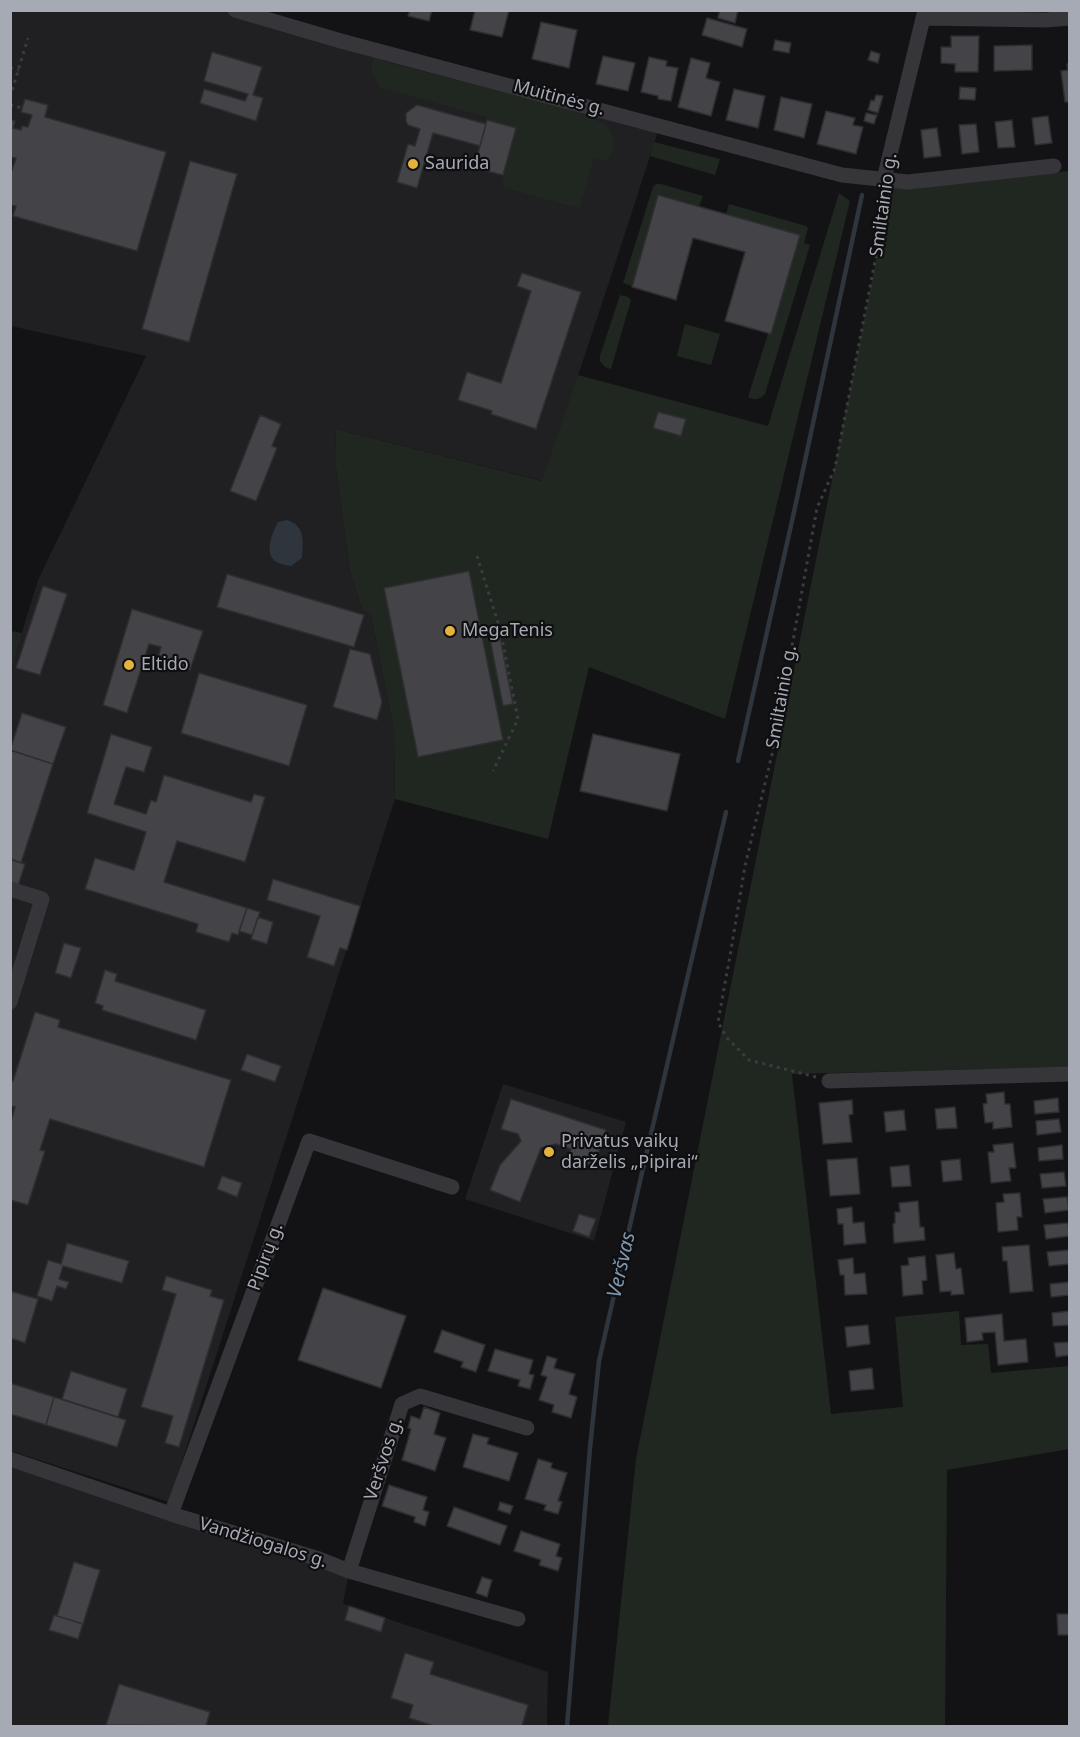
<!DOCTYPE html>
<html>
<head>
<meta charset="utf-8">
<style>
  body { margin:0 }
  #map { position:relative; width:1080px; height:1737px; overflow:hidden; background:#131315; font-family:"Noto Sans",sans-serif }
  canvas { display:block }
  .frame { position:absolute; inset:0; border:12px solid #a6aab4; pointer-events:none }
</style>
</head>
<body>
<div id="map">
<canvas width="1080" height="1737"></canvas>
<div class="frame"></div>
</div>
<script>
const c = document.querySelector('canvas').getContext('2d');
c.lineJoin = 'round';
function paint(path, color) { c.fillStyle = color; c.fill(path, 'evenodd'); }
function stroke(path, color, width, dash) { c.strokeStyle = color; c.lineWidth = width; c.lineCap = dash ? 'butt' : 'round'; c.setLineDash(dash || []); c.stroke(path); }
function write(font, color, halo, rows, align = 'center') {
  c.font = font + ' "Noto Sans",sans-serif'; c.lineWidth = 4.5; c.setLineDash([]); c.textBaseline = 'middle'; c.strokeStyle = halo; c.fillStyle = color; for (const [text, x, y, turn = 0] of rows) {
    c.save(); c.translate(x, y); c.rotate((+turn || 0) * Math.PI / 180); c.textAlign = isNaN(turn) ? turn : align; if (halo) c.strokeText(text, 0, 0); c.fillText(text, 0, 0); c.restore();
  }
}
const built = new Path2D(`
  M11,11H235L660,125L618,255L543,481L336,429L335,461L350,571L362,609L371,616L394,730L395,799L169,1502L11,1451V665H12L38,580L146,356L11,326Z
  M503,1084L626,1122L594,1241L465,1199Z
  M10,1462L349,1571L343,1604L548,1672L547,1726H11Z`);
const green = new Path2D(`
  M375,58C392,65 411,68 429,73C465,82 501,92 537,101C555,106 586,113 602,123C616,132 620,152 604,161L594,158L580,207L578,208L505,188L502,183L516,128L487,120V117L381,88C375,78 367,68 375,58Z
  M654,142L720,159L715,175L650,156Z
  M1069,171V1067L792,1074L831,1414L903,1407L895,1317L959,1311L961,1345L988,1344L991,1373L1069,1366V1449L947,1470L945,1726H608L636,1459L888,200L887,188Z
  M656,184H661L703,196L699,206L658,195L632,286L623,283L653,187Z
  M839,193L850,201L725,719L589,667L548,839L395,799L394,730L371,616L362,609L350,571L335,461L336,429L542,481L578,375L768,426Z
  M729,204L806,226L808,228L804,243L810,245L765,394C760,399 755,401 748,397L768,334H771L800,235L726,214Z
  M620,295L628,297L631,300L611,369L605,367L600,361V356Z
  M685,324L720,334L711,365L677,356Z
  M11,631L22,633L12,666L11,665Z`);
const water = new Path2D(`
  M287,520C306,526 303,542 302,558L291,566C285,565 277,564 273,559C265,550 273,531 278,522Z`);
const stream = new Path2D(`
  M738,761L794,512L862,195
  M567,1726L590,1448L599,1361L641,1177L726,812`);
const building = new Path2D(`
  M410,10H432L429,21L408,16Z
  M475,10H509L502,37L470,30Z
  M720,10H738L735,23L718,18Z
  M707,18L747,29L742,47L702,35Z
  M541,22L577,30L569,68L532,59Z
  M951,36H979L978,72H955V64L941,63V47H951Z
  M775,40L791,43L789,53L773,50Z
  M1032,45V70L994,71V46Z
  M871,51L880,54L878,63L868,60Z
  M212,52L262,67L253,95L263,98L256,121L200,103L204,89L245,101L248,94L204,81Z
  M603,56L635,63L628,91L596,84Z
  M649,57L667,61L666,66L678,68L671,101L658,99V96L641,92Z
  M691,58L710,63L706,78L720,82L711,116L678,107Z
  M1067,64H1070V102H1065L1061,71L1068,70Z
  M960,87L976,88L975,100L959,99Z
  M734,89L765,96L758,128L726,120Z
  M876,95L883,96L878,113L868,110L871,100L874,101Z
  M781,97L812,104L804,138L774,130Z
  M25,99L48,105L45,117L166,152L137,251L13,216L16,206L10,205V176L16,158L10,157V120L15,121L13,128L21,130L22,126L28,127L32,115L21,112Z
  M417,105L486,124L480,146L433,133L417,188L397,182L408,144L415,146L420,129L408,125L406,121V113Z
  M826,111L855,118L853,125L863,127L856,154L817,144Z
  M866,113L877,115L874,124L864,121Z
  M1048,116L1052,143L1035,145L1032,118Z
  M487,120L516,128L503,175L474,168Z
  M1012,120L1015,147L998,148L995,122Z
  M976,124L979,152L962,154L959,125Z
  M937,128L941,156L924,158L921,130Z
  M190,161L237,174L189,342L142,329Z
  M658,195L800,235L771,334L725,321L745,252L693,238L676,300L632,287Z
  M522,273L581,292L536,429L491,414L492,411L458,400L467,372L501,383L531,291L517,286Z
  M658,412L686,419L681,436L653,428Z
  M260,415L281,424L272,446L277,448L256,501L230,491Z
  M469,571L503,740L418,757L384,588Z
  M227,574L364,615L354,647L217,607Z
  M43,586L67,594L40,675L16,668Z
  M132,609L203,631L190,670L157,660L161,647L149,644L127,713L103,705Z
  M498,627L513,704L503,706L488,629Z
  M350,649L370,654L382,702L377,720L333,707Z
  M199,673L307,705L289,766L181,733Z
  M22,713L66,727L53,764L10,750Z
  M111,734L152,747L144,772L126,767L114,804L146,814L151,800L156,802L164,775L251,802L254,794L265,797L245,862L177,841L164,882L247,908L238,935L232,933L229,942L196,932L198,924L85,889L95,858L134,870L146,832L87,813Z
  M593,734L680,754L667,811L580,791Z
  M10,750L53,764L21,863L10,859Z
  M10,859L25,864L18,886L10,884Z
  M273,879L360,906L347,950L340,948L334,966L307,957L320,916L267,900Z
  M247,908L260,912L252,935L239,931Z
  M258,917L273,922L267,944L251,939Z
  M64,943L81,948L71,978L55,973Z
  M105,970L117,974L115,981L206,1010L196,1040L102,1010L103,1006L95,1003Z
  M35,1012L60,1020L58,1027L231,1080L204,1167L50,1119L40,1150L45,1151L28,1205L10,1200V1124L15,1107L10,1106V1080L13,1081Z
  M247,1054L281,1066L275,1082L241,1070Z
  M1004,1092L1005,1104H1010L1012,1127L993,1129V1122L985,1123L983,1104L987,1103L986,1094Z
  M1058,1098L1059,1112L1035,1114L1034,1101Z
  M511,1099L606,1130L594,1166L568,1157L571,1149L556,1144L541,1148L520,1202L490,1190L500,1165L521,1141L518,1134L501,1129Z
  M852,1100L853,1114L849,1115L852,1142L823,1144L819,1103Z
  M955,1107L957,1128L937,1129L935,1109Z
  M904,1110L906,1130L886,1132L884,1112Z
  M1059,1119L1061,1132L1037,1135L1036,1121Z
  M1013,1143L1016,1168H1009L1011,1181L991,1183L988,1152H994L993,1145Z
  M1062,1145L1063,1159L1039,1161L1038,1148Z
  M857,1158L860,1194L830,1196L827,1160Z
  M960,1159L962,1180L943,1182L941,1161Z
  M909,1165L911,1186L892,1187L890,1167Z
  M1064,1172L1066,1186L1042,1188L1040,1174Z
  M222,1176L242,1183L237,1197L217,1189Z
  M1020,1193L1022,1217H1017L1018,1230L998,1232L996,1203L1004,1202L1003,1194Z
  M1067,1197L1069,1210L1045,1213L1043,1199Z
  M918,1201L920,1227H924L925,1240L894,1243L893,1224L895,1223V1212H900L899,1203Z
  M852,1207L853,1223L864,1222L866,1243L844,1245L843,1224H838L837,1209Z
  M579,1214L596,1219L589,1237L573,1231Z
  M1068,1223L1070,1236L1046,1239L1044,1225Z
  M67,1243L129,1261L122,1283L63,1266L59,1279L69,1282L66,1289L57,1286L52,1301L37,1296L48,1260L61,1264Z
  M1029,1245L1033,1291L1010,1293L1007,1261H1003L1002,1247Z
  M1070,1250V1264L1049,1266L1047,1252Z
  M954,1253L956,1269L961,1268L964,1294L951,1295V1291L940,1292L936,1255Z
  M925,1256L927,1280L922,1281L923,1294L903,1296L901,1266L909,1265L908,1258Z
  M853,1258L854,1274L865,1273L867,1294L845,1295L844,1275H840L838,1260Z
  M166,1276L212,1290L210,1296L224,1300L179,1447L165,1443L173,1416L141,1407L176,1294L162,1290Z
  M1070,1282V1295L1051,1297L1050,1284Z
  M323,1288L406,1316L381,1388L298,1360Z
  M10,1291L38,1299L25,1343L10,1338Z
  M1070,1311V1325L1053,1326L1052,1313Z
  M1002,1314L1004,1341L1026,1339L1028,1362L998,1365L995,1332L982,1333L983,1340L967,1342L965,1318Z
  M868,1325L870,1344L847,1347L845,1327Z
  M442,1330L485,1345L476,1372L461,1367L463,1362L434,1352Z
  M1070,1342V1355L1056,1357L1054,1343Z
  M495,1349L533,1360L529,1374L534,1375L530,1389L518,1386L520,1380L488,1371Z
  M547,1356L557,1359L554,1368L575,1374L569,1394L577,1397L571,1418L552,1412L554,1405L539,1400L547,1377L541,1375Z
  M872,1368L874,1389L851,1391L849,1371Z
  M71,1371L127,1389L118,1417L62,1399Z
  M10,1383L54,1397L46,1425L10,1414Z
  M54,1397L126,1420L117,1447L46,1425Z
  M424,1407L440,1413L434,1434L446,1438L435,1471L402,1460L411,1429L408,1428L411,1416L420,1419Z
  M473,1434L489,1438L487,1444L518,1453L509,1481L463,1467Z
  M538,1459L552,1463L551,1468L567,1473L558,1501L562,1502L558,1514L544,1510L546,1505L525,1499Z
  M389,1485L427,1497L423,1510L429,1512L425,1526L414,1522L415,1517L382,1506Z
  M500,1502L513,1506L510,1514L498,1510Z
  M454,1507L507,1526L500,1545L447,1526Z
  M521,1531L560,1544L556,1556L562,1558L558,1571L539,1565L541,1560L514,1551Z
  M74,1562L100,1570L83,1624L57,1616Z
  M482,1577L492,1580L487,1597L476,1593Z
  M349,1606L385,1618L381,1632L345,1620Z
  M1057,1614H1070V1635H1058Z
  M54,1615L83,1624L78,1639L49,1630Z
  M405,1653L434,1662L430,1674L528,1705L522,1726H434L409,1718L413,1705L391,1698Z
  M119,1684L210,1712L206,1726L106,1725Z`);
const path = new Path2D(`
  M10,68L19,70
  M10,97L28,38
  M10,105L22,108
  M477,556L500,629L518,719L493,771
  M816,1077L749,1060L727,1038L718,1022L731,950L745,866L774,746L817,508L835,468L888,194`);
const minor = new Path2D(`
  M235,10L341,41L842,175L908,182L1054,166
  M924,18L1046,20L1070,18
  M884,179L925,10
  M10,889L42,899L10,1002
  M829,1081L1070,1074
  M10,1459L171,1514L319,1559L349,1571L518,1619
  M171,1514L309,1141L452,1187
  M349,1571L402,1404L420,1396L527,1428`);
const markers = [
  [413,164,6,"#e3b33d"],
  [450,631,6,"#e3b33d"],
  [129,665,6,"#e3b33d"],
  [549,1152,6,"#e3b33d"]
];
const streetNames = [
  ["Muitinės g.",559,98,15],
  ["Smiltainio g.",884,205,-82],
  ["Smiltainio g.",782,697,-80],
  ["Pipirų g.",266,1257,-70],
  ["Veršvos g.",384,1459,-72],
  ["Vandžiogalos g.",263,1543,17]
];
const poiNames = [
  ["Saurida",425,164],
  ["MegaTenis",462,631],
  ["Eltido",141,665],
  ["Privatus vaikų",561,1142],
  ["darželis „Pipirai“",561,1163]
];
const waterNames = [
  ["Veršvas",622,1265,-77]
];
paint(built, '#201f22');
paint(green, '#202721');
paint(water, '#2e353d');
stroke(stream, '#2e353d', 4.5);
paint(building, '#434348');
stroke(building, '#2e2e31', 1.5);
stroke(path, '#3b3c41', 3, [3, 4.5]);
stroke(minor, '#35353a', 15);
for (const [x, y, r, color] of markers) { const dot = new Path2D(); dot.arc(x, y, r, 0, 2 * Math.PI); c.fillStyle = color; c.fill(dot); stroke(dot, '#0f0e10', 2); }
write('18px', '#a6aab4', '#0f0e10', streetNames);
write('18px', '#a6aab4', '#0f0e10', poiNames, 'left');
write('italic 20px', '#7f96ad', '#0f0e10', waterNames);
</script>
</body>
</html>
